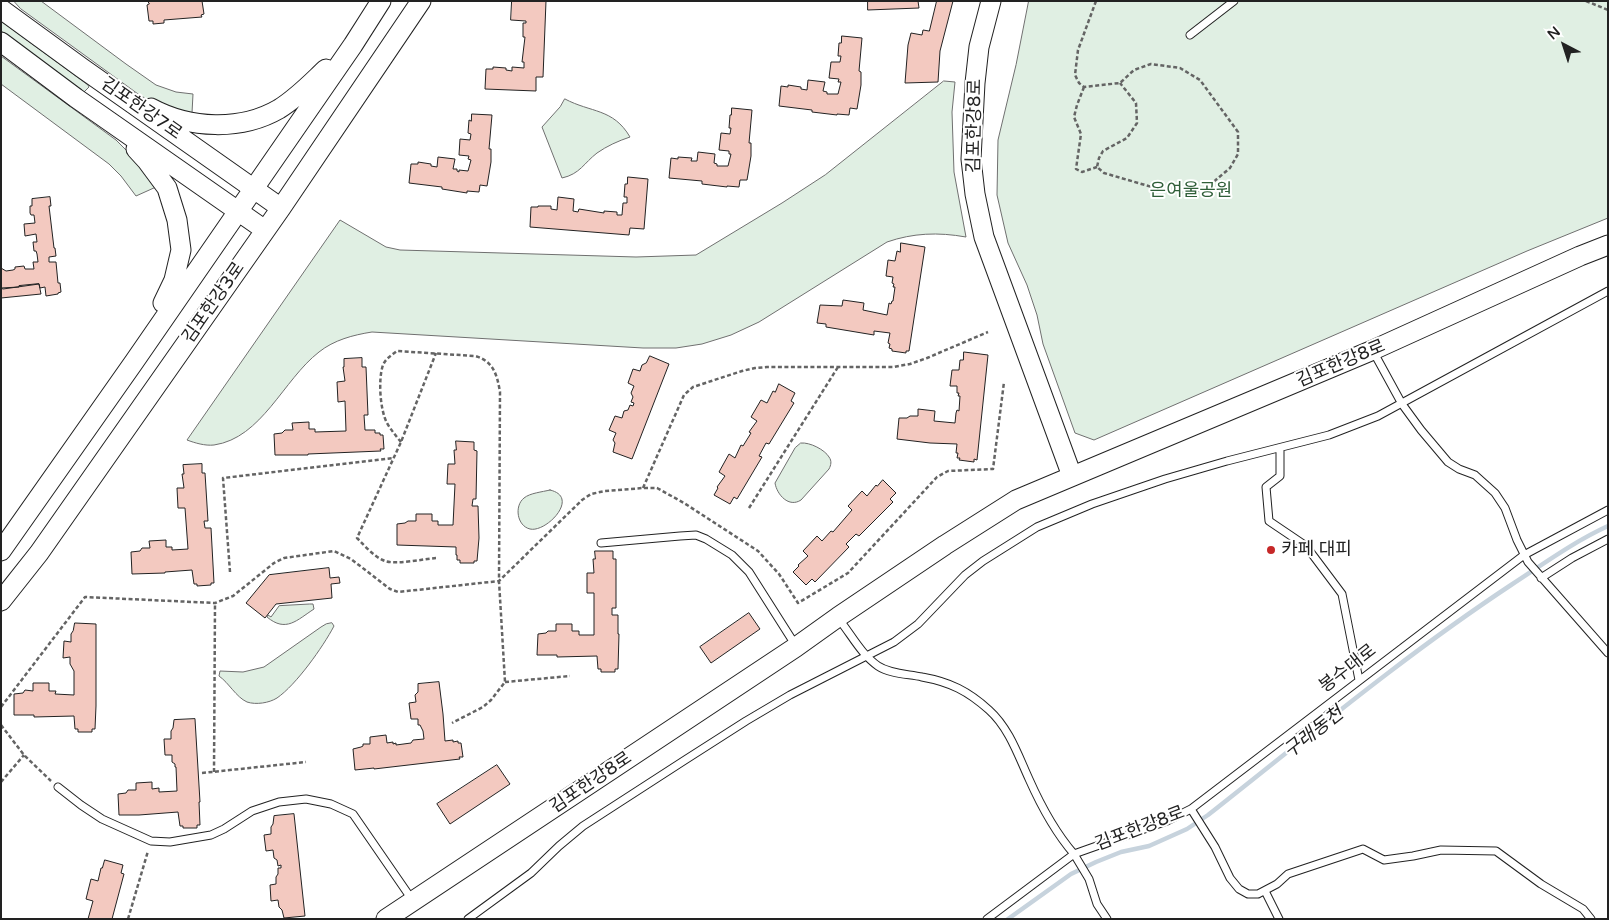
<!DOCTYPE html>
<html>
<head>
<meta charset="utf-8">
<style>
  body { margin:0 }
  #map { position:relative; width:1609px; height:920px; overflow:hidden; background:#fff; font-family:"Varela Round",sans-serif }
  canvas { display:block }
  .frame { position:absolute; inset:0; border:2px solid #222; pointer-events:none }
  .north { position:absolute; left:1539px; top:20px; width:50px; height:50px; -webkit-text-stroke:4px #fff; paint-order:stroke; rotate:320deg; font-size:14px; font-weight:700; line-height:20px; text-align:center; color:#222 }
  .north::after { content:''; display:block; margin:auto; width:18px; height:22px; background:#222; clip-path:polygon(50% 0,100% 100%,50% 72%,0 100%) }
</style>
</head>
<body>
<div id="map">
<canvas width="1609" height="920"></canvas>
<div class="frame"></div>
<div class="north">N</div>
</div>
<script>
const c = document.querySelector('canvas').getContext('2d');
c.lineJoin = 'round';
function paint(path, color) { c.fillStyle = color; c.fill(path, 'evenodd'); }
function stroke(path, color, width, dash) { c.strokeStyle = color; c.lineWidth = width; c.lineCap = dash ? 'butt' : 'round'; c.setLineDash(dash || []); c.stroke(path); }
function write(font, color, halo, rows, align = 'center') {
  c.font = font + ' "Varela Round","Noto Sans KR",sans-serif'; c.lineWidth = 4; c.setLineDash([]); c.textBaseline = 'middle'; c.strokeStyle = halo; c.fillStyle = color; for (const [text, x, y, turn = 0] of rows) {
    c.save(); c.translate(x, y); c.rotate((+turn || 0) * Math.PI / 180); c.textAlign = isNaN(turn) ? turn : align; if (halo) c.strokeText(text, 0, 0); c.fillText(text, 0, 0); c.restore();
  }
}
const green = new Path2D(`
  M14,1H41L126,64L156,85L176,92L193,94L192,113L158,106L138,94L21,9Z
  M1029,1H1608V218L1527,251L1094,440L1075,433L1043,344L1037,315L1027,285L1008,243L997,195L998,140L1016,65Z
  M1,21L88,85L89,87L84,92L1,31Z
  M1,56L116,140L131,155L156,187L136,196L121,176L109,164L1,84Z
  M944,81L955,82L952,112L954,172L966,237C938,232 913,233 887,242L759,322L731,335L702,344L676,348H643L372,332C353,335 334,340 319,352C283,380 262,438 214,445C205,446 195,443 187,440L340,220L386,247L400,250L636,257L696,255L782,203L825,175Z
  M565,99C591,113 613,108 630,137C618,141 607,146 597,153C584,163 580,174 562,178L542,127L560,107Z
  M801,443C810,442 825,450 829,457C832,461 831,465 829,469L801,500C789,508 777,495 775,483L795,448Z
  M550,490C581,497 546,533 530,529C517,526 514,506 524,498C530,493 542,492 550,490Z
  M310,604H313L314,609C297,620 286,633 267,617L268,615L271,617L279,606Z
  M332,623L334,626C323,647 296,685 277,698C269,703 256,705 247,702C236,697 229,683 219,676L220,671L243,672L264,667L321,627L326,624Z`);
const stream = new Path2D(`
  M1008,919L1071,874L1096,862L1121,852L1149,846L1187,829L1208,815C1307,737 1405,655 1511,585C1542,565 1573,542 1608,526`);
const building = new Path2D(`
  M148,1H202L204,14L201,15L202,17L164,20V23L153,24V21H149L147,5L149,4Z
  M512,1H546L543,77H536V91L485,89L486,69H493V67L506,68V70L512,71V67L524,68V62H522L525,37H523V23H526V21L511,20Z
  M868,1H918L919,8L868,10Z
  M937,1H953L940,51L938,82L905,83L908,45L911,33L922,35L923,30L929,31Z
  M842,36L862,38L859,71L861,72V85L857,109L850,108L849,115L837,114V115L812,112V110L779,106L781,86L788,87V85L801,87V89L807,90L808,80L825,82L823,91L827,92V94H838L841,82H838L839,79L829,78L831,62H840L841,56H838L839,43H841Z
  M732,108L752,110L749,143H751V156L747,180H740L739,187L727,186V187L702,184V181L669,178L671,158L678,159V157L692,158L691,161H697L698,152L715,154L714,163L717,164V166H728L731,154H729V151L719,150L721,133L730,134L731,128H729L730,115H731Z
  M472,114L492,115L489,149H491V162L487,186L480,185L479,192L467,191V193L442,189V187L409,183L411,164H418V162L431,164V166L437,167L438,157L455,159L453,169H457V171L459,172V170L468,171L471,160L468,159L469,156L459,155L460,139L470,140L471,134L468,133L469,120L471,121Z
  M628,177L648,179L644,229L630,228L629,235L530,227L531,207H538V206H551V209L557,210L558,197L574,199L573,211L578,212L579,209L604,213V211L617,212V215H622L623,203H627V197H624L625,184H627Z
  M50,197L51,206H49L54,248H55L56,256L49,257V262H56L58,283H60L61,292L58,293V294L46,296L45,287L40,288L39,284L3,289L1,288V268L6,271L13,270L15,269V267L24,266L25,269H34L33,262H38L37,254L36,251H34L33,242H37L36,234L25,236L24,224L35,223L34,215H31L30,213V206H32V199Z
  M901,243L925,247L909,351H906V353L892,351V349L889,348L890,344L888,343L890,333L874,331V335L826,327V324L817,323L820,305L842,306L843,300L864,303L863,310L887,315L889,303L891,304L892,301H893L895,287H893L894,284L892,283L893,277L886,276L888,260L895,261L897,251L900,252Z
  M39,284L41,294L1,298V288L19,287V286Z
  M964,352L988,355L977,460L974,459V462L959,460L960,458H957L958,453H956L957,444L930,443L897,439L899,418H907L910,416H918V409L935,411L934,421L955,423L956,413L957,410L959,411L960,396H958L959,393H957V386H950L952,370H959L960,360H963Z
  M650,356L669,364L632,459L613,452L615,443L613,440L616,433L609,430L615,416L622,418L624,411L628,410L630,405L633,406L634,403L631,402L633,397L631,393L634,386L628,383L633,369L640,371L642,365L646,363Z
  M362,358V367H366L368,415H364L365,430H375V433H380V435H383L384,449H380L381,451L308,454V455H275L274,434L282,433L285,430H293L292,423L309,422V429H315V432L346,431L345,401L338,402L337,382L345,381L343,367H344V359Z
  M779,384L795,393L791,401L794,403L769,444L766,443L759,456L762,457L737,499L734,497L730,504L714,495L718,488L717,487L725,476L719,472L729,454L735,458L741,445L743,446L751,433L749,432L757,421L751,417L761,400L767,403L773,391L775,392Z
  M456,441L474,442V450L477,451L476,499H473L472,506H478L479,538L477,561H474V563H460V560H457V555H456V547L397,545V524L405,523L408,521H416V514H432V521H438V525H453L455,484H447L448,464H455L454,450H456Z
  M202,464V473H205L208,521H204L205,528H211L214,583H211V585L197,586V584H194L192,570L165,572V573L132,574L131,552L140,551L142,548H150L149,541L166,540V547H172V550L188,549L185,508H178L177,488H184L182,474H184L183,465Z
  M883,480L896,493L890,499L893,502L859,536L856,534L846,544L849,547L815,582L812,579L806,585L793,572L799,566L798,565L808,556L803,551L817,536L822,541L831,531L833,532L852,510L848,506L862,491L867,496L876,485L877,486Z
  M595,551H613V559H616V608H612V615H618V634H619L618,669H615V672H601V669H598L597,656L557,657V655H537L538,634L546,633L548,631H556V624H572V631H579V635H594V593H587V573H594L593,559H595Z
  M329,568L330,578L339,577L340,583L331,584L332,598L276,604L265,618L246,603L269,575Z
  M749,613L760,629L711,663L700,647Z
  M75,623L96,624V706L95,729H92V732H78V729H75L74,716L34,717V715H14V694L23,693L25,690L33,691V683H49V691H56L55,694L74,695V671L70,664V657L63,658L64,641L71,642V634L73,631Z
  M439,682L443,714L445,741L453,740V742L458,741V743H461L463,757H459L460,759L374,769V768L355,770L353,749L361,747L363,746V744H370V737L386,735L387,743L393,742V744L396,743V745L411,743L413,740L424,739L423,731L420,725H418V719H411L409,703L416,702L415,695L418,692V684Z
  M195,719L200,802H199L200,825H197V828H183V826H180L178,812L139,815H119L118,794L126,793L128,790H136V783L152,782V789L159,788V792L177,791L176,767H175V764L172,762V755H165L164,739H171V731L173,728L174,720Z
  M497,765L510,784L450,824L437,804Z
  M294,814L305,916L284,918L282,910L279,907L278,900L271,901L270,885L276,884V877L278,874V868H281V865L278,866L277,860L274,858L273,850L266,851L264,835L271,834V827L273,824L274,816Z
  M105,860L123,865L121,873L124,874L112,919H88L93,901L86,899L91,879L98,881L101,868H102Z`);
const path = new Path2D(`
  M1096,1L1078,50L1075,75L1079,83L1084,87L1120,83L1134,70L1151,64L1180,68L1200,80L1238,132V154L1230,168L1205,189L1188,193L1169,192L1104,173L1097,167L1099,158L1103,151L1127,138L1137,123L1136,103L1120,83
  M1586,1L1608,10
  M1084,87L1077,105L1074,117L1081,134L1076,169L1082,172L1097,167
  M401,442C396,436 391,430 387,423C380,410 378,379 383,365C386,358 392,355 397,351L475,356C493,361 497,374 500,392L499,581L505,682L491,700L483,707L452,723
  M643,488L684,395L693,387L742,371L755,368L767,367H893L910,364L927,358L988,332
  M749,508L838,367
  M436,558C423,559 397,565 385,561C374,557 365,546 357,538L401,442L436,353
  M230,572L223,478L394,458
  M505,682L570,676
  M1,707L85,597L215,603L233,596L274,563L284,558L334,551L351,559L390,589L398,592L499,581L582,500L591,494L605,491L643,488H657L684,503L758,551L779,574L798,603L848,573L937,477L948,471L993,469L1004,382
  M1,725L24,755L51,781
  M214,772L215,604
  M202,773L306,762
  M1,782L24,755
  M128,919L148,851`);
const lane = new Path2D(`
  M1190,35L1234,1
  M1373,351L1402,404L1421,430L1448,462L1459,469L1475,475L1495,493L1505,508L1517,540L1528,562L1608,653
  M1280,448V476L1266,487L1269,521L1306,546L1342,594L1359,680
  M601,543L680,536L696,535L706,539L732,555L749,572L796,646
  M1541,578L1572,558L1608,539
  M841,622C852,636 862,655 878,666C890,674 908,674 922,677C950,682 968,691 989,710C1009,728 1018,755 1029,779C1041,806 1054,831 1074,854L1167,821L1191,809L1524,555L1608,510
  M58,787L81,805L102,819L151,841L170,842L211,835L224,829L252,811L279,802L306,799L331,804L353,814L413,901
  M1191,809L1215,847L1230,878L1239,889L1248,894H1258L1277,884L1288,874L1363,849L1384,860L1413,856L1441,850L1496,851L1541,884L1583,909L1591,919
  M1265,891L1279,919
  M468,919L531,873L559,846L583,826L685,760L746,721L790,695L894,642L918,624L965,575L983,561L1037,527L1092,504L1165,479L1227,461L1329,435L1378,416L1608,291
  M987,919L1074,854L1089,879L1097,904L1107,919`);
const secondary = new Path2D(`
  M991,1L979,47L975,83L971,159L975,194L984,237L1072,476
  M1,9L82,68L281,208
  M1,42L76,98L265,230
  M151,108C190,129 241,131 279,109C297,98 311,83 326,69
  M136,149L147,161L167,188L177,220L181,250L174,280L163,303
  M1,551L134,362L353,45L381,1
  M1,601L39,553L281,208L421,1
  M386,919L796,647L838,617L945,545L1016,500L1373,350L1580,256L1608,245`);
const markers = [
  [1271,550,5,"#c62828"]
];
const streetNames = [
  ["김포한강7로",141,109,35],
  ["김포한강8로",975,126,-89],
  ["김포한강3로",214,303,-55],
  ["김포한강8로",1341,364,-23],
  ["봉수대로",1348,669,-38],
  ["김포한강8로",591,783,-34],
  ["김포한강8로",1140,829,-21]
];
const parkNames = [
  ["은여울공원",1191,191]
];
const poiNames = [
  ["카페 대피",1281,550]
];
const waterNames = [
  ["구래동천",1314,733,-38]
];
paint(green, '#e0efe3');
stroke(green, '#6f6f6f', 1);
stroke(stream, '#c7d3dd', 4.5);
paint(building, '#f3c9c0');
stroke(building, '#222', 1);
stroke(lane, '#222', 9);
stroke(secondary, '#222', 21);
stroke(path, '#646464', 2.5, [4, 2.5]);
stroke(lane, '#fff', 7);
stroke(secondary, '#fff', 19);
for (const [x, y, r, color] of markers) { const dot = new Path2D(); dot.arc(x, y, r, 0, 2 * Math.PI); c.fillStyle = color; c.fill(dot); stroke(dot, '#fff', 2); }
write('18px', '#222', '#fff', streetNames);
write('18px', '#2f5e38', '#fff', parkNames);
write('18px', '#222', '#fff', poiNames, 'left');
write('italic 19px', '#222', '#fff', waterNames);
</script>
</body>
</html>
